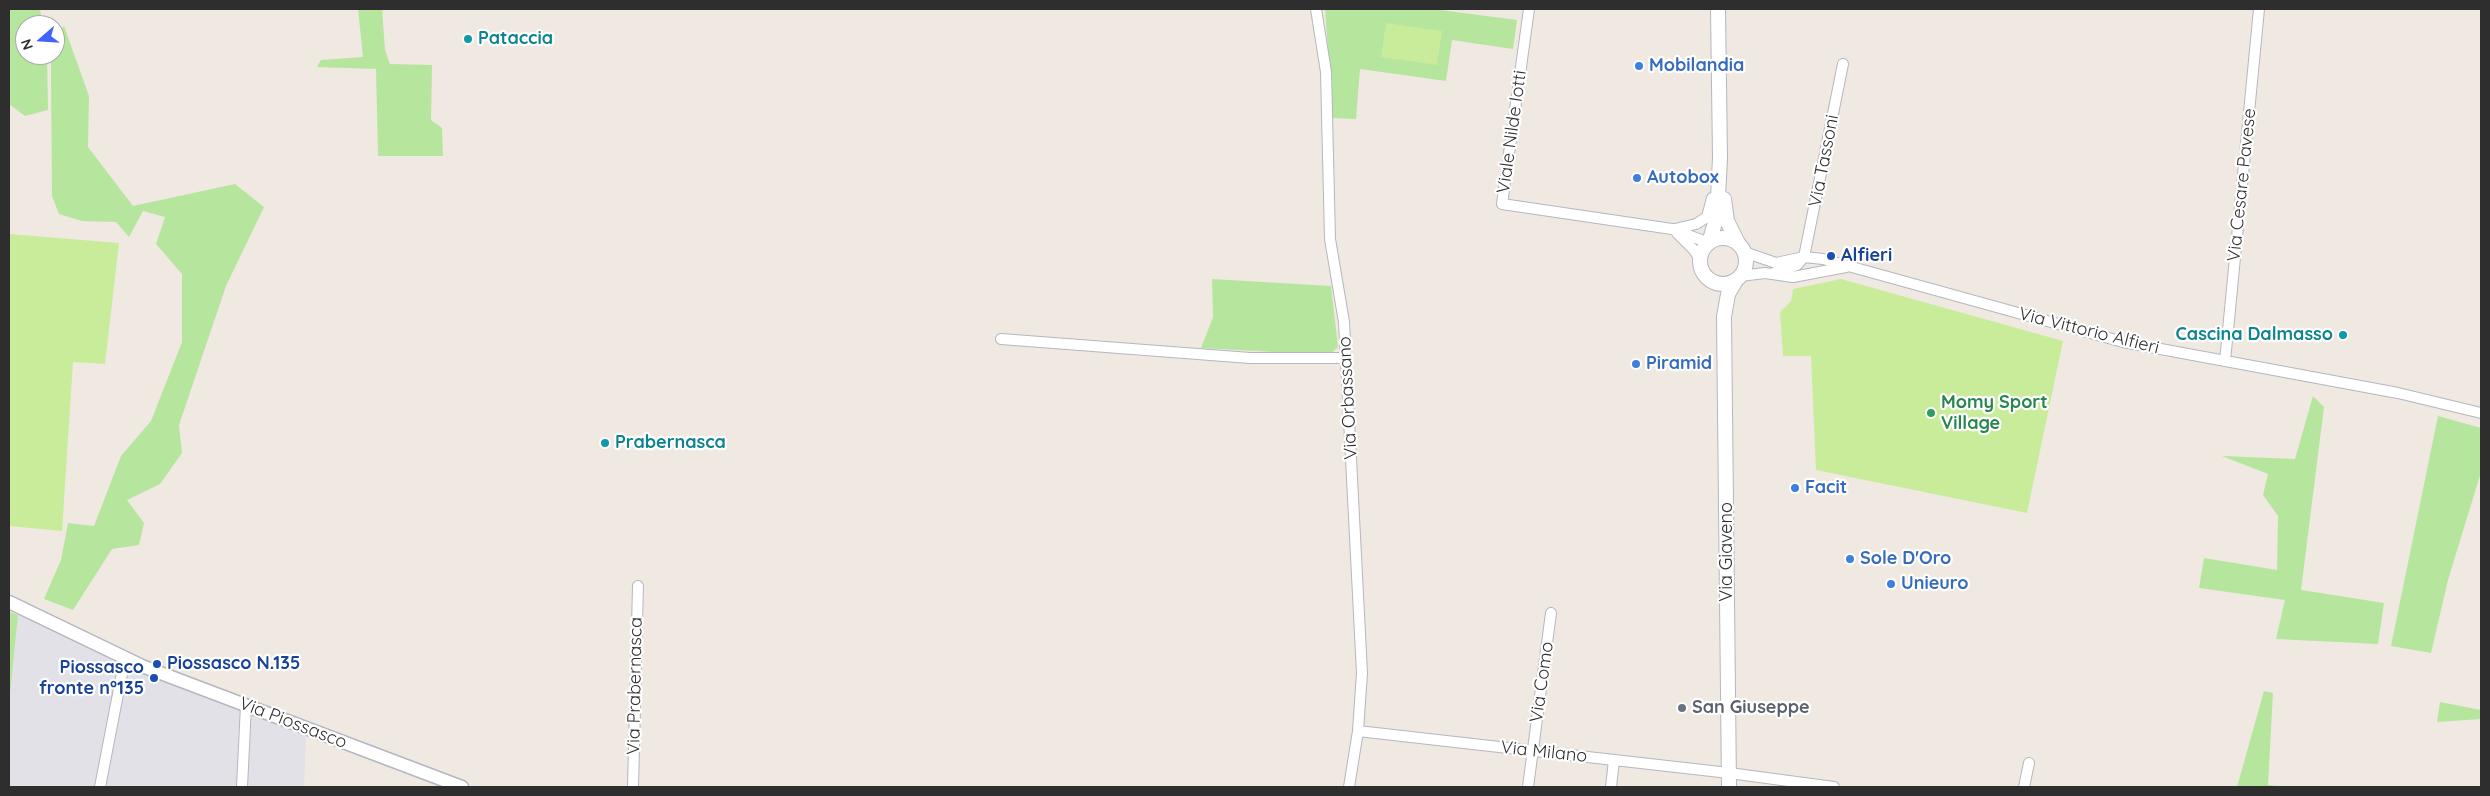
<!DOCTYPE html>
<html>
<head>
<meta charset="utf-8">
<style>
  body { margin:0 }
  #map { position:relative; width:2490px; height:796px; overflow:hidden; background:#efe9e1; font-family:Quicksand,sans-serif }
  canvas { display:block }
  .frame { position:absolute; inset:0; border:10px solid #2e2e2e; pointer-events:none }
  .north { position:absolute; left:15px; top:15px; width:50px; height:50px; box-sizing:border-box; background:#fff; border:1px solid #ababab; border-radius:50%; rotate:251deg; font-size:14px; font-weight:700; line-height:20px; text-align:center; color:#2e2e2e }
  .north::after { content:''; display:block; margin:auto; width:18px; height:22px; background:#4264fb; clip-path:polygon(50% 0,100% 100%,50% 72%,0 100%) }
</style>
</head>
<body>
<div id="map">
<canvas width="2490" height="796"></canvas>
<div class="frame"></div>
<div class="north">N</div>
</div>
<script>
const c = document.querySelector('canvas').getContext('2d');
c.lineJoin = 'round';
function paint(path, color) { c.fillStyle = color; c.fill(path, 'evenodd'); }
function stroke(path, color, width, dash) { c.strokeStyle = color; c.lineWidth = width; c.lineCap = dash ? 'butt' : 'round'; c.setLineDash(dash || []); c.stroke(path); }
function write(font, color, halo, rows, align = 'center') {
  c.font = font + ' Quicksand,sans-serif'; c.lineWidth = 4.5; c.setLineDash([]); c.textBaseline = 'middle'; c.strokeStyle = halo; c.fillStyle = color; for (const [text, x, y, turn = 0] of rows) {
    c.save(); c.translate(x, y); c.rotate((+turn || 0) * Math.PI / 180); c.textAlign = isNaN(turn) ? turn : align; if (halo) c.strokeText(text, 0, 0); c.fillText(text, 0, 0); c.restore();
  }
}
const industrial = new Path2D(`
  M18,615L306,736L304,787H9V705Z`);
const green = new Path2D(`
  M9,9L40,10L43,25H25V55H47L48,110L25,116L9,104Z
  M358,9H382L385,50L390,64L432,65L431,120L442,128L443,156H378L376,69L317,67L321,60L363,57Z
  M1325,9H1433L1517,20L1513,49L1452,40L1446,81L1360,69L1356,119L1333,118Z
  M64,26L89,96L88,147L133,206L235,184L264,207L226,286L179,425L182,453L160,484L127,500L144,523L139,545L112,549L73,610L44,599L61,560L68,523L94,526L121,456L151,421L182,342V274L156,244L165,217L143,211L129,237L116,222L82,221L59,214L52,196L51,74V55H55V36Z
  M1212,279L1331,286L1338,347L1329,355L1201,348L1213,317Z
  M2313,396L2324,407L2301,590L2384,603L2378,644L2276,639L2285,600L2199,588L2204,558L2277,570L2278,516L2263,495L2268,474L2222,456L2295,459Z
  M2438,416L2481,428V472L2448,580L2431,653L2391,646Z
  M9,612L18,615L9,705Z
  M2264,691L2273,693L2268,785L2287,787H2237Z
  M2440,702L2481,710V719L2437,722Z`);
const pitch = new Path2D(`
  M1386,23L1442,31L1437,65L1381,57Z
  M9,234L119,243L105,364L73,362L62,531L9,526Z
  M1841,279L2063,341L2027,513L1816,470L1811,356H1783L1780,312L1791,301L1793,289Z`);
const minor = new Path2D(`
  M1316,9L1326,72L1330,239L1344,322L1362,673L1358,731L1349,787
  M1529,9L1502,204L1672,229L1709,243
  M1675,229L1696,224L1707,217L1712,198
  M1677,233L1694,250L1701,261
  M1744,252L1776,263L1804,257L1823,259L2123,342L2398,393L2481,413
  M1774,273L1797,265L1804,257L1843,64
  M1740,276L1765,273L1793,277L1846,267
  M1001,339L1250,358H1346
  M2225,361L2259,9
  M1358,731L1729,773L1834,787
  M100,787L125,658
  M242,787L246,705
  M633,787L638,586
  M1528,787L1551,613
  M1611,787L1614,760
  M2024,787L2029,763`);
const tertiary = new Path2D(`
  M9,602L142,666L462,787`);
const secondary = new Path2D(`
  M1724,199L1727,221L1738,243
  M1700 261a23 23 0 1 1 46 0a23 23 0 1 1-46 0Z
  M1709,243L1717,216L1720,158L1718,9
  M1729,787L1724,317L1728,294L1737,279`);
const markers = [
  [468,39,5,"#0f9aa8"],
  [1639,66,5,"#3f7fe0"],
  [1637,178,5,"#3f7fe0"],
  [1831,256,5,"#1a4fb4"],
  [2343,335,5,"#0f9aa8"],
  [1636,364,5,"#3f7fe0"],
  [1931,413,5,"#2e9e5b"],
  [605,443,5,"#0f9aa8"],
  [1795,488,5,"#3f7fe0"],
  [1850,559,5,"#3f7fe0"],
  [1891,584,5,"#3f7fe0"],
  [157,664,5,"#1a4fb4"],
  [154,678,5,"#1a4fb4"],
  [1682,708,5,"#6b7280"]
];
const cultureNames = [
  ["Pataccia",478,39],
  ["Cascina Dalmasso",2333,335,"right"],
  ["Prabernasca",615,443]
];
const shopNames = [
  ["Mobilandia",1649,66],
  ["Autobox",1647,178],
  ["Piramid",1646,364],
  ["Facit",1805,488],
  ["Sole D'Oro",1860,559],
  ["Unieuro",1901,584]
];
const streetNames = [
  ["Viale Nilde Iotti",1512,132,-82],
  ["Via Tassoni",1824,161,-79],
  ["Via Cesare Pavese",2242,185,-84],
  ["Via Vittorio Alfieri",2089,331,14],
  ["Via Orbassano",1348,398,-93],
  ["Via Giaveno",1727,552,-90],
  ["Via Como",1542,682,-82],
  ["Via Prabernasca",635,686,-89],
  ["Via Piossasco",293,723,21],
  ["Via Milano",1544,752,6]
];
const transitNames = [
  ["Alfieri",1841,256],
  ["Piossasco N.135",167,664],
  ["Piossasco",144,668,"right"],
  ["fronte n°135",144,689,"right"]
];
const leisureNames = [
  ["Momy Sport",1941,403],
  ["Village",1941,424]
];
const worshipNames = [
  ["San Giuseppe",1692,708]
];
paint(industrial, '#e3e1e8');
paint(green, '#b6e59e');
paint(pitch, '#c9ec9a');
stroke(minor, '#b4b7c1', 12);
stroke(tertiary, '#b4b7c1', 15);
stroke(secondary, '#b4b7c1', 16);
stroke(minor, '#fff', 10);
stroke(tertiary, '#fff', 12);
stroke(secondary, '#fff', 14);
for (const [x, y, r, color] of markers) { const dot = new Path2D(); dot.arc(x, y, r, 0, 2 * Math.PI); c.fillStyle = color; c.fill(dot); stroke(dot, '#fff', 2); }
write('bold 18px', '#0d838f', '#fff', cultureNames, 'left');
write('bold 18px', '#366cbe', '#fff', shopNames, 'left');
write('18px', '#2e2e2e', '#fff', streetNames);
write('bold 18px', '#164399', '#fff', transitNames, 'left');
write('bold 18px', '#27864d', '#fff', leisureNames, 'left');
write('bold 18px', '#5b616d', '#fff', worshipNames, 'left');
</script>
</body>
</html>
